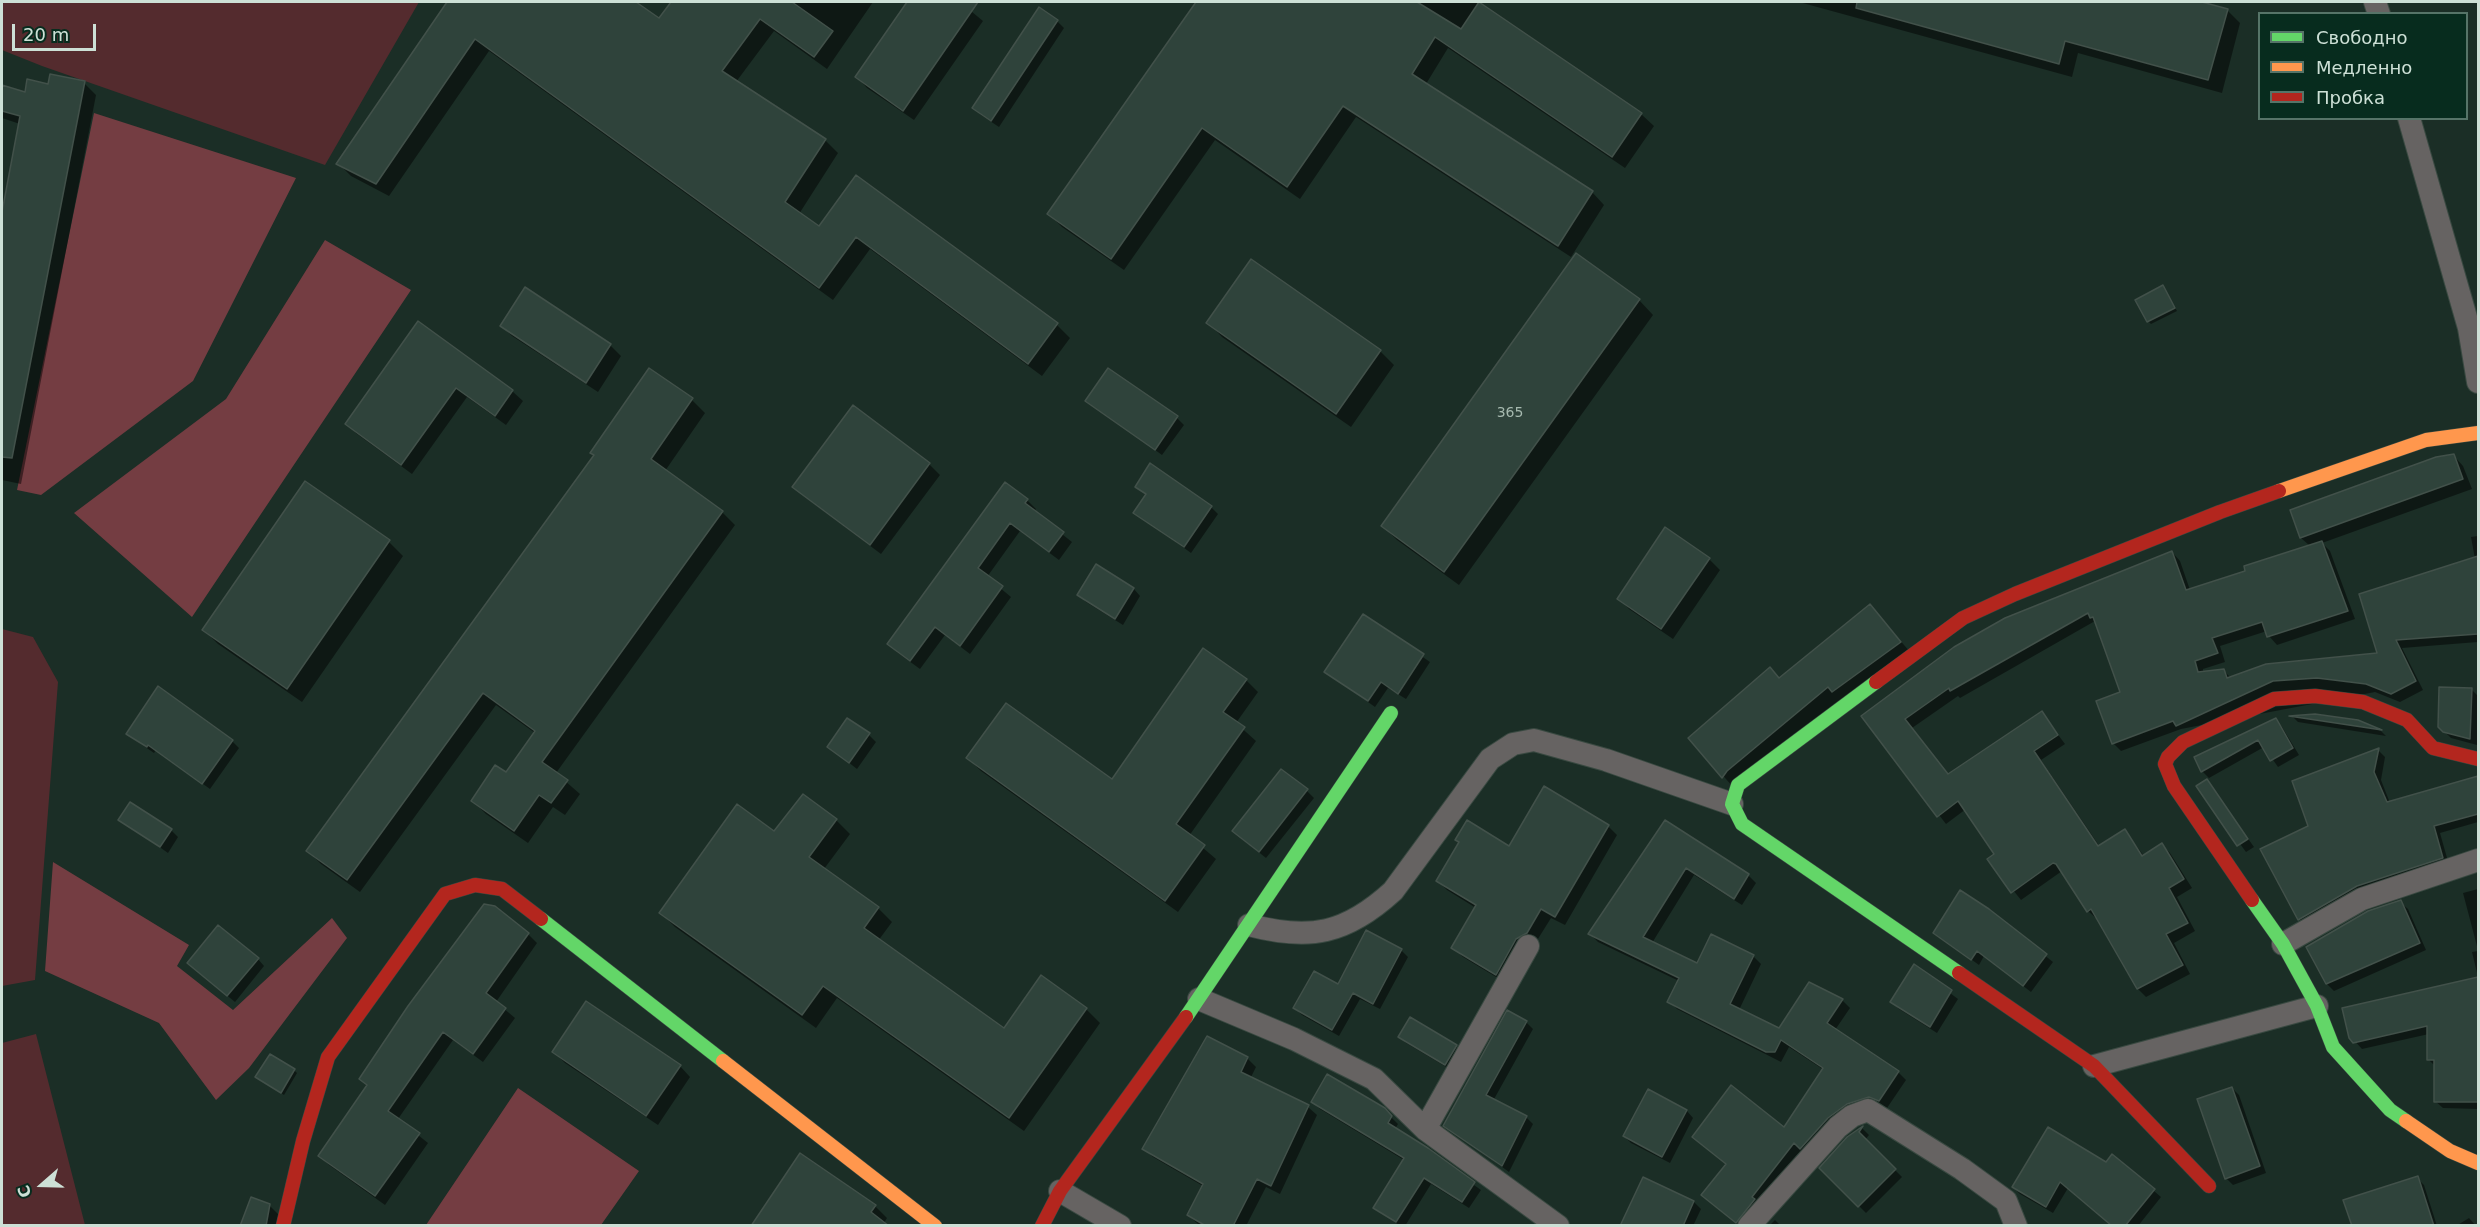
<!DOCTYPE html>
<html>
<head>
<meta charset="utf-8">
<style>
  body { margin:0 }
  #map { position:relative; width:2480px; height:1227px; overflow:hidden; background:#1b2e26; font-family:"DejaVu Sans",sans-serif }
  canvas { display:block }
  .frame { position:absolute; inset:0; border:3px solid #cde0d6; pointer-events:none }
  .legend { position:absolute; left:2258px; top:12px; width:210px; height:108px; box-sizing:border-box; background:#072c1e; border:2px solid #567468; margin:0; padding:8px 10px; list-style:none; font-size:18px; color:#cde0d6 }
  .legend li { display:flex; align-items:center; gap:12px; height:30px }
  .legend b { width:30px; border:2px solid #567468 }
  .north { position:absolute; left:12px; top:1155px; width:60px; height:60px; -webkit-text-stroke:4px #072c1e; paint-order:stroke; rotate:250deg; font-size:16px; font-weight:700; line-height:24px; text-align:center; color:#cde0d6 }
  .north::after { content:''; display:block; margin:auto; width:21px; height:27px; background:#cde0d6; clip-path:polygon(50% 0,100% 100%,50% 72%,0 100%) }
  .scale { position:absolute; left:12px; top:24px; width:84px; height:27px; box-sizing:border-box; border:3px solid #cde0d6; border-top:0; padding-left:8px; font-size:18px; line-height:21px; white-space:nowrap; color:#cde0d6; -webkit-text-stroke:4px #072c1e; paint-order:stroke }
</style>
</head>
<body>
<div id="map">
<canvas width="2480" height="1227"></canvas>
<div class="frame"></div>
<ul class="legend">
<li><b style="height:8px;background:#63d668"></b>Свободно</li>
<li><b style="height:8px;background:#ff974d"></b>Медленно</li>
<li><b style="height:8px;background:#b3261e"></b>Пробка</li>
</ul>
<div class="north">С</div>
<div class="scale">20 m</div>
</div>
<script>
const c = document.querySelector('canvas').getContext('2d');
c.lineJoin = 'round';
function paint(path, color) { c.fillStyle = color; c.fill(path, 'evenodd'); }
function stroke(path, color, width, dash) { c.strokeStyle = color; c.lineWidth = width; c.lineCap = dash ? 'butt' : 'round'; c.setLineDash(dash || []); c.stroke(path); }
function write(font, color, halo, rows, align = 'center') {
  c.font = font + ' "DejaVu Sans",sans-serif'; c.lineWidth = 6; c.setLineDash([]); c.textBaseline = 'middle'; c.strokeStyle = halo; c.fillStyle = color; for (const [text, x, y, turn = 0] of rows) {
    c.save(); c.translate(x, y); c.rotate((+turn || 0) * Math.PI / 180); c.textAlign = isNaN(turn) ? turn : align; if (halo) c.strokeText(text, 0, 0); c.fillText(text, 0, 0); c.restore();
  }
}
const green = new Path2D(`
  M2,2H419L325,165L42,66L2,50Z
  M2,629L33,637L58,682L35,980L2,986Z
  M36,1034L85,1225H2V1043Z`);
const forest = new Path2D(`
  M94,113L296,178L193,381L41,495L17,490Z
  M325,240L411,290L192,617L74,513L226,399Z
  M53,862L189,945L177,966L233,1010L332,918L347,938L249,1068L216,1100L159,1023L45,971Z
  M518,1088L639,1171L601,1225H426Z`);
const shadow = new Path2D(`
  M449,2H634L659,20L673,2H873L827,69L774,31L736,82L825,140L838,153L799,214L819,228L856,177L1057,325L1070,338L1042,376L870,249L833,300L489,51L389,196L351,176L338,163Z
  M909,2H960L983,21L914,120L867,88L857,77Z
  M1198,2H1476L1641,114L1654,126L1625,168L1448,48L1426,84L1592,192L1604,205L1571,257L1356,117L1300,199L1215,140L1124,270L1062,227L1049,214Z
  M1799,2H2196L2227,10L2240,23L2222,93L2078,53L2072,77Z
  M1057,21L1064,28L999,127L981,115L974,108Z
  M84,83L96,95L21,484L2,480V220L20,124L2,118V86L26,94L50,85Z
  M2163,287L2177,311L2151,324L2148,321Z
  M1639,300L1653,315L1459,585L1397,540L1383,526Z
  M1208,322L1380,351L1394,365L1351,427L1222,337Z
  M419,323L512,391L523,401L506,425L467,397L412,474L357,434L347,424Z
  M502,326L610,345L621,356L598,392L512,336Z
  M650,370L692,400L705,413L665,471L722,512L735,525L556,773L580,794L565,815L553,807L528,843L486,814L473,801L506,774L535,733L496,705L360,892L321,864L308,851L595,456Z
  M1087,400L1177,418L1184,425L1162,455Z
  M2454,456L2463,466L2472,489L2322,543L2330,551L2355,619L2277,645L2269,636L2267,631L2220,646L2225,662L2203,669V673L2223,670L2231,678L2379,654L2475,559L2471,537L2478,536V642L2402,648L2423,690L2400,702L2375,692L2181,729L2121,751L2113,743L2122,693L2095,621L1960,698L1958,696L1912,728L1949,776L2041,712L2065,744L2041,760L2100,847L2125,831L2144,856L2162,845L2170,853L2192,888L2177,897L2195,931L2174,943L2190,974L2146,997L2138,989L2098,918L2097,919L2088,911L2062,871L2021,900L1989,860L1996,854L1966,809L1946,824L1863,717L2172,552L2180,561L2190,590L2247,572L2310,546L2301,538L2292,511Z
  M929,464L940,475L881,554L805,497L794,487Z
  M1137,486L1211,507L1218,514L1191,553L1135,512L1147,495Z
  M1027,500L1036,509L1034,512L1072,542L1059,560L1020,531L987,577L1011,597L970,654L945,635L920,669L898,653L889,644Z
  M389,542L403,556L302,702L218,644L204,630Z
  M1709,559L1720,570L1673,639L1629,609L1619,598Z
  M1096,566L1134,589L1140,596L1123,625L1086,602L1079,595Z
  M1870,606L1911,653L1733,787L1690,738L1780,679Z
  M1363,616L1430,662L1406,699L1388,688L1375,707L1326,672Z
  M1246,680L1258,692L1236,723L1256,741L1189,836L1216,859L1178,912L981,771L968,758L1112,781Z
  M2471,689L2478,696L2477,745L2451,738L2439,726Z
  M2314,716L2358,721L2381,731L2386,736L2298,722L2293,717Z
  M2275,720L2282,727L2299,755L2278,767L2264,747L2209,778L2202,771Z
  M128,733L232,741L239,748L210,789L156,750L154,753L135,740Z
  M869,735L876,742L857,769L829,747Z
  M2378,750L2385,757L2381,780L2390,803L2478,778V822L2440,833L2449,865L2306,926L2299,919L2310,827Z
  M2207,781L2254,847L2246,852L2198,787Z
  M1307,791L1314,798L1266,858L1241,838Z
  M803,796L836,820L850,834L824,869L878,908L892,922L878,941L1004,1030L1086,1009L1100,1023L1024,1131L837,998L816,1028L675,927L661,913L775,834Z
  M120,819L171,830L178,837L168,853Z
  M1665,822L1748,875L1756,883L1742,905L1694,875L1652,943L1697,965L1712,936L1753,956L1761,964L1739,1010L1779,1030L1842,1000L1850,1008L1835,1030L1898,1072L1906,1080L1887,1108L1878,1104L1739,1226L1703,1195L1727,1165L1694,1137L1784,1129L1824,1070L1789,1047L1781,1062L1677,1009L1669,1001L1679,981L1598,942L1590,934Z
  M1608,826L1617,835L1565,925L1551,918L1536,942L1506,983L1463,957L1453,948L1476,908L1447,890L1438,881L1460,843L1457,840L1510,848Z
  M2478,889V950L2463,893Z
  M2400,902L2408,909L2426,950L2334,991L2327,984Z
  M1988,910L2053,962L2031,992L1984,956L1979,965L1935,933Z
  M528,934L537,943L496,1002L515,1018L483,1062L453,1040L398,1119L428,1143L385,1205L329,1165L320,1156L368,1086L361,1079Z
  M1401,950L1408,957L1380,1009L1360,999L1339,1036L1302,1015L1295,1008Z
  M2478,951V977L2472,952Z
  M258,959L264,966L235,1002L196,970Z
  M1914,966L1958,999L1937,1033L1899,1009L1892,1002Z
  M2478,978V1109L2443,1108L2435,1101L2436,1067L2429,1060V1034L2362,1049L2351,1037L2344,1009Z
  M1526,1022L1533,1029L1493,1101L1526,1117L1533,1124L1509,1172L1445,1125Z
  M1399,1036L1456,1046L1463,1053L1453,1071L1406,1043Z
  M554,1052L680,1066L690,1077L658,1125L565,1063Z
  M1247,1058L1256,1067L1250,1079L1308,1107L1317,1115L1280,1194L1266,1187L1246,1226H1200L1188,1215L1203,1186L1153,1157L1144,1149Z
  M294,1070L297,1073L284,1095L260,1079Z
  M2232,1088L2239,1095L2266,1173L2233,1185L2226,1178Z
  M1313,1102L1384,1110L1398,1124L1395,1129L1481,1190L1469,1208L1431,1184L1405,1226H1400L1375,1207L1404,1160L1320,1109Z
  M1687,1111L1693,1118L1670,1163L1631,1143L1624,1136Z
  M1862,1128L1869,1135L1865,1140L1902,1177L1866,1213L1821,1168L1848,1138Z
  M2113,1156L2161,1197L2138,1226H2113L2068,1188L2053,1213L2020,1194L2013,1187L2106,1164Z
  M2417,1178L2424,1185L2437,1226H2353Z
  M1643,1179L1694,1202L1701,1209L1693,1226H1626Z
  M269,1205L280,1216L277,1226H242Z
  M875,1206L887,1218L884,1223L752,1226Z
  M2469,1218L2476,1226H2456Z
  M1775,1220L1781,1226H1769Z`);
const building = new Path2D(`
  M447,2H636L659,18L671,2H792L833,31L814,57L760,19L722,71L826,139L785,202L819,226L856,175L1058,323L1028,364L856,237L819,288L475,39L376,184L336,164Z
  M907,2H978L903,111L855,77Z
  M1196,2H1417L1461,29L1479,2L1642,113L1612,157L1435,37L1412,74L1593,191L1558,246L1343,106L1287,187L1202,128L1111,259L1047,214Z
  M1857,2H2202L2228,9L2208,80L2065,41L2059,64L1856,8Z
  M1039,7L1058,20L991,121L972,108Z
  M50,74L85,81L12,458L2,457V212L20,116L2,111V85L25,92L27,79L48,84Z
  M1576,253L1640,299L1444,572L1381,526Z
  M1251,259L1381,350L1336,414L1206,323Z
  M2163,285L2175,308L2147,322L2135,300Z
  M525,287L611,344L586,383L500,326Z
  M418,321L513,390L495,416L456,388L401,465L345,424Z
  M649,368L693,398L651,459L723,511L542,762L568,780L551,803L539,795L514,831L471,801L495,765L506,772L535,731L483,693L347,880L306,851L594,455L590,453Z
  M1108,368L1178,416L1155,450L1085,401Z
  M853,405L930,463L870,545L792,487Z
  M2454,454L2463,479L2300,538L2290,510L2436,457Z
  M1150,463L1212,506L1184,547L1133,513L1146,494L1135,487Z
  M305,481L390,540L287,689L202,630Z
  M1005,482L1028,499L1025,503L1064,532L1049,552L1010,523L978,568L1003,586L960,646L935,627L910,661L887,644Z
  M1665,527L1710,558L1661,629L1617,599Z
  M2322,541L2348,611L2267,637L2262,622L2212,638L2218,653L2195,661L2198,672L2224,669L2227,678L2266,664L2377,653L2359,594L2478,556V634L2396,640L2416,681L2391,694L2366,684L2317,678L2273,681L2176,726L2173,721L2112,744L2096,701L2120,692L2093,617L2090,618L2088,613L1950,691L1949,688L1905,719L1948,774L2042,711L2058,735L2034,751L2098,846L2125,829L2142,856L2162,843L2184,879L2169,888L2188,923L2166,934L2183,965L2137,989L2091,909L2087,912L2056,864L2053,863L2011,893L1987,859L1994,854L1958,801L1937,817L1861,716L1954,647L2005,618L2172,551L2186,590L2245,571L2244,566Z
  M1096,564L1134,588L1115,619L1077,595Z
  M1870,604L1901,642L1832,692L1828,687L1727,771L1722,778L1688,738L1770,667L1779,678Z
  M1363,614L1424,654L1398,694L1381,682L1368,701L1324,672Z
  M1203,648L1247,679L1223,712L1245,727L1176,824L1205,845L1165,901L966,758L1006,703L1112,779Z
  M158,686L233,740L202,784L148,745L147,747L126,734Z
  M2439,687L2472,688L2470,739L2443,732L2438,727Z
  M2315,714L2358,720L2382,730L2289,716Z
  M847,718L870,733L849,763L827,747Z
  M2276,718L2293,748L2270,761L2258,740L2201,772L2194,757Z
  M2379,748L2374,772L2387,802L2478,776V814L2434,826L2443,858L2357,886L2298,920L2260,849L2308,826L2292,781Z
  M1281,769L1308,789L1259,852L1232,831Z
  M2207,779L2248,839L2237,846L2196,786Z
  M1544,786L1609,825L1555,917L1541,909L1527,933L1516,939L1496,975L1451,948L1476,905L1436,881L1459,842L1455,840L1467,820L1509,846Z
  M803,794L837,819L809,857L879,907L864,928L1004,1028L1041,975L1087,1008L1009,1118L823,986L802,1015L659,913L737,804L774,831Z
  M130,802L172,829L160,847L118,820Z
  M1665,820L1749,874L1734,899L1686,868L1643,937L1697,963L1711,934L1754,955L1730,1004L1779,1028L1809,982L1843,999L1827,1023L1899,1071L1879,1101L1869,1097L1847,1104L1828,1118L1800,1149L1794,1143L1752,1197L1755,1199L1736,1223L1701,1195L1726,1164L1692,1137L1731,1085L1784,1127L1823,1068L1781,1040L1775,1052H1766L1667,1002L1679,978L1588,934Z
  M1960,890L1989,909L2047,954L2023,986L1977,951L1971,960L1933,933Z
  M2401,900L2420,943L2326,984L2306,947L2368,911Z
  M484,904L495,906L529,933L486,993L506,1008L473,1054L443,1032L388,1111L420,1133L375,1196L318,1156L367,1085L359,1079L408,1006Z
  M218,925L259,958L227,996L187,963Z
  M1366,930L1402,949L1373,1004L1353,993L1332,1030L1293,1008L1314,971L1338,984Z
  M1914,964L1952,990L1930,1027L1890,1002Z
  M2478,977V1102H2434V1060H2427V1026L2353,1043L2349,1038L2342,1008Z
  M586,1001L681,1065L646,1116L552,1052Z
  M1507,1010L1527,1021L1486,1095L1527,1116L1502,1166L1443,1126Z
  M1410,1017L1457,1045L1445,1065L1398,1037Z
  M1207,1036L1248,1057L1241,1072L1309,1105L1271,1186L1257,1179L1233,1226H1206L1187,1215L1203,1184L1142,1149Z
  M270,1054L295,1069L281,1093L255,1077Z
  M1327,1074L1385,1108L1392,1116L1388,1123L1428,1148L1475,1182L1462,1202L1424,1178L1396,1222L1373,1208L1404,1158L1311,1102Z
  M2232,1087L2260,1166L2225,1179L2197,1099Z
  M1648,1089L1687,1110L1662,1157L1623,1136Z
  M1863,1126L1859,1132L1896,1169L1858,1207L1819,1168L1847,1137Z
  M2048,1127L2106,1162L2112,1154L2155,1189L2125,1226H2112L2060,1182L2046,1207L2012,1187Z
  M800,1153L876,1205L871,1212L889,1226H751Z
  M2418,1176L2434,1226H2352L2343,1200Z
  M1643,1177L1694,1201L1683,1226H1620Z
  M251,1197L270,1204L266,1226H240Z`);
const street = new Path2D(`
  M2375,2L2379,14
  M2409,118L2469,328L2478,382
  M1249,925C1310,941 1346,934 1393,891L1490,759L1513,744L1534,740L1606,760L1732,804
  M2283,944L2362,899L2478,860
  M1199,999L1294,1039L1374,1079L1425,1129L1558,1226
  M2094,1066L2317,1006
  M1425,1129L1528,946
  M1060,1191L1120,1226
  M1749,1226L1838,1127L1852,1116L1868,1110L1962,1169L2006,1201L2016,1226`);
const fast = new Path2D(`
  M1876,682L1738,785L1732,804L1742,824L1959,973
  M2252,900L2283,944L2317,1006L2333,1047L2390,1110L2406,1121
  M541,919L723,1061
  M1186,1017L1391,713`);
const slow = new Path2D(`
  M2279,491L2426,440L2478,433
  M723,1061L935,1226
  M2406,1121L2450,1151L2478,1163`);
const jam = new Path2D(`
  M1876,682L1963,618L2015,594L2220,512L2279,491
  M2252,900L2174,786L2165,764L2168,757L2183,742L2274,699L2315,696L2363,702L2407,720L2433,748L2478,759
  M1959,973L2094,1066L2209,1186
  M283,1226L303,1141L328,1057L445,894L475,885L502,889L541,919
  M1042,1226L1060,1191L1186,1017`);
const numberNames = [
  ["365",1510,413]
];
paint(green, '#542b2e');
paint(forest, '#743d42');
paint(shadow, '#0007');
paint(building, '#2f433b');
stroke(building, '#42514a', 1.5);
stroke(street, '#394941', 24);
stroke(fast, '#394941', 15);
stroke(slow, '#394941', 15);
stroke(jam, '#394941', 15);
stroke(street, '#666362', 22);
stroke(fast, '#63d668', 14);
stroke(slow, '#ff974d', 14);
stroke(jam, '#b3261e', 14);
write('14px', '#a6b9af', null, numberNames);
</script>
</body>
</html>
